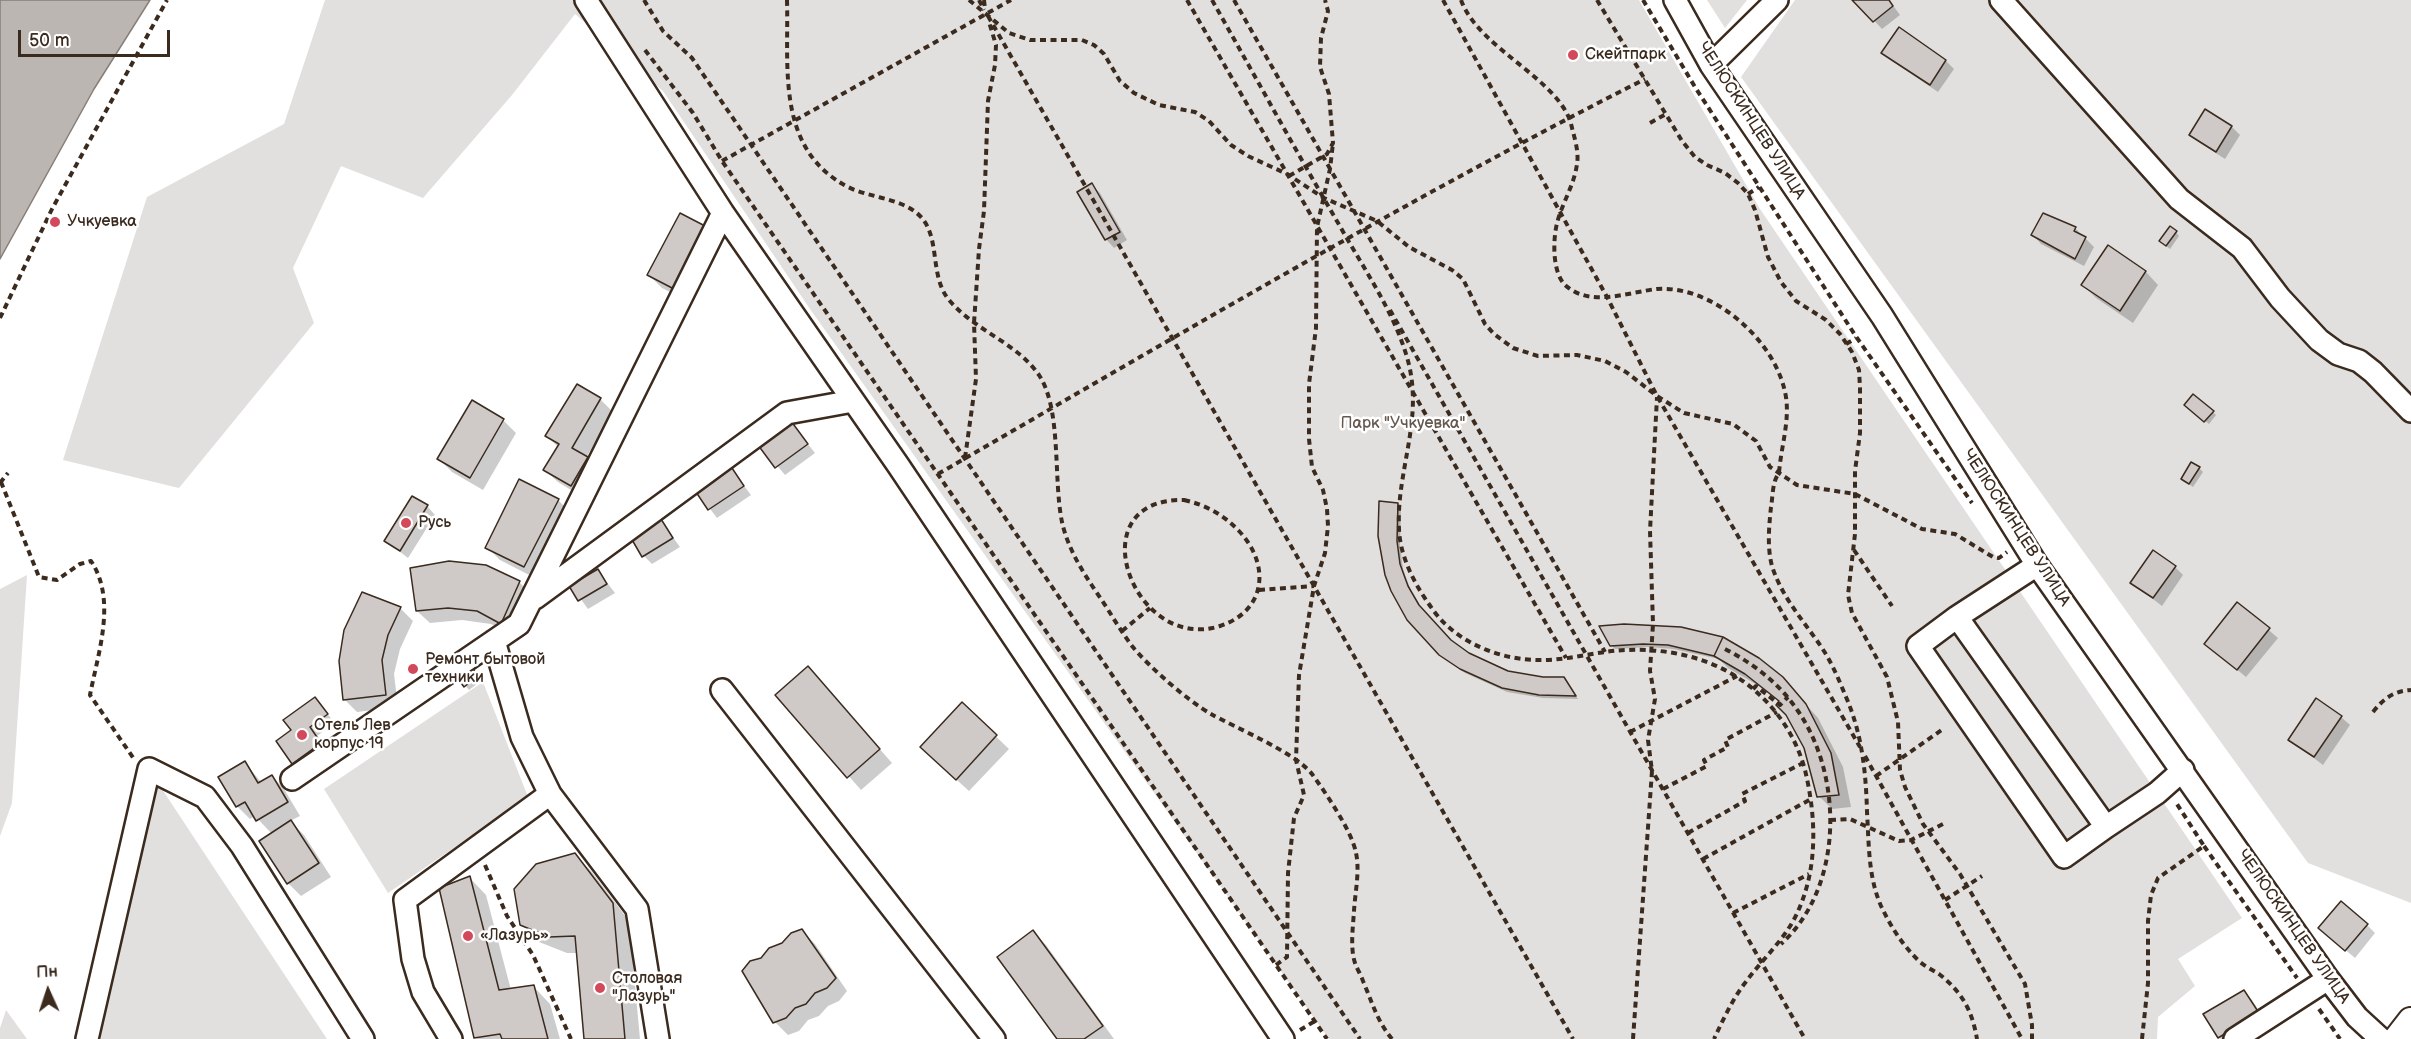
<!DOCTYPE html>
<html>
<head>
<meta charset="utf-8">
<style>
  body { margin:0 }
  #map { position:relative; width:2411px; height:1039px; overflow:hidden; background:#fff; font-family:"Balsamiq Sans",sans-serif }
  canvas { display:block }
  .north { position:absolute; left:18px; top:961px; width:60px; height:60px; -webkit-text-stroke:4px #fff; paint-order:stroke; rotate:357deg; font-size:16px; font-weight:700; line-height:24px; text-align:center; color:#3b2a1e }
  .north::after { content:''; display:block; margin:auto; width:21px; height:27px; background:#3b2a1e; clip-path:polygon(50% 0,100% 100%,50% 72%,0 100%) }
  .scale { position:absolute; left:18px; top:30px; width:152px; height:27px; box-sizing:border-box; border:3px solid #3b2a1e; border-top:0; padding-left:8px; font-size:18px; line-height:21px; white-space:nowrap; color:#3b2a1e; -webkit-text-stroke:4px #fff; paint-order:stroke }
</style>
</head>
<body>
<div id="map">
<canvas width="2411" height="1039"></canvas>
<div class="north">Пн</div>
<div class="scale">50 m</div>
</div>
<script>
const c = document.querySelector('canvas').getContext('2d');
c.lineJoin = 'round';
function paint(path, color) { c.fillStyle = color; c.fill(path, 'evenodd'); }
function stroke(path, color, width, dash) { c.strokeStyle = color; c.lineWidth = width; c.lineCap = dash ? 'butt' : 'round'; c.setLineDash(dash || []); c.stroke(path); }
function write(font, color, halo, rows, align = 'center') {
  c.font = font + ' "Balsamiq Sans",sans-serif'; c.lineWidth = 5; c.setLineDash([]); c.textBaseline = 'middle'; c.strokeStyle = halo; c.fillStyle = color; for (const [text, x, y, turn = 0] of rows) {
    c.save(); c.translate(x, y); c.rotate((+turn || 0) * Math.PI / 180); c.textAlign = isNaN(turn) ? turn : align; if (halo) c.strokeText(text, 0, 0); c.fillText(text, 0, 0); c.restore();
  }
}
const green = new Path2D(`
  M325,0H1639L1760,209L2242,918L2178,959L2195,986L2158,1017L2157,1039H1329L810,309L663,91L575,14L512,95L423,198L341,166L293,268L314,323L179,488L63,460L147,197L284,124Z
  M1707,0H1747L1725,28Z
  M1795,0H2411V903L2308,863L1741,77Z
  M27,575L12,803L0,836V589Z
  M483,682L528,797L388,893L324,789Z
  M156,780L327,1039H100Z
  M6,1010L27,1039H0V1028Z`);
const water = new Path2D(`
  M0,0H150L94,89L0,259Z`);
const shadow = new Path2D(`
  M1855,0H1889L1900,15L1882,29Z
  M1899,29L1946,61L1954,69L1938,92L1892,61L1883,53Z
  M2206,111L2232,127L2240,135L2225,159L2200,143L2191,135Z
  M1092,185L1100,193L1127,240L1114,248L1106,239Z
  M706,228L688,301L662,288L649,275Z
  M2075,228L2094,247L2084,266L2041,244L2033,235Z
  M2176,232L2179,236L2170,249L2165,245Z
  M2108,247L2146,272L2158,285L2133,323L2096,298L2083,285Z
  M577,386L601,400L613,412L586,458L600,471L584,498L558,482L545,470L558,447L547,436Z
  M473,402L503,420L516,433L483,490L452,472L439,459Z
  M2190,409L2213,412L2216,415L2209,424Z
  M791,423L815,453L785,475L760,445Z
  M2199,468L2203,472L2193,487L2186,482Z
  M732,470L751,495L717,518L698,493Z
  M558,500L571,513L537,579L500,560L487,547Z
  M1397,504L1401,508L1400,546L1403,569L1411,591L1422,611L1450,642L1490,665L1523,675L1563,679L1578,699L1543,698L1507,692L1465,673L1445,659L1408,619L1399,606L1386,575Z
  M427,506L435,515L408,558L386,541Z
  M661,521L680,547L652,564L644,556Z
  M2175,567L2183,575L2162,606L2132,583Z
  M598,571L615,593L588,609L572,587Z
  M519,582L532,595L514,635L491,624L462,620L430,623L417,611Z
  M2238,604L2278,638L2246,677L2206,644Z
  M400,608L413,621L400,649L394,674L398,707L357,712L344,699Z
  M1681,628L1795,692L1818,718L1843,767L1851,807L1832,809L1819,796L1806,748L1780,702L1759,686L1728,668L1719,659L1673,649L1648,647L1615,649L1611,645Z
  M473,671L481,681L469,690L458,676Z
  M820,681L892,763L861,790L777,695Z
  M315,699L335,723L317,736L328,752L302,771L294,763L293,730Z
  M962,704L1009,749L969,791L935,760Z
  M2341,717L2350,725L2323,765L2290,740Z
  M245,763L261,782L272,776L284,789L300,816L290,821L304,835L331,877L301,896L288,883L261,841L272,834L255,816L250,819L237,806Z
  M575,855L592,872L629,921L640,1039H585L578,953H567L539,942L522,924Z
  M470,878L486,895L511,990L533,986L550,1004L560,1039H478L475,1037Z
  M2367,925L2375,933L2355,958L2329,936Z
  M802,931L815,944L847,991L839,1001L828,1006L819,1016L808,1020L799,1031L788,1035L775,1022L762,959Z
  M1033,932L1046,945L1114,1039H1059Z
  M2244,992L2252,1000L2266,1022L2238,1039H2221L2219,1037Z`);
const building = new Path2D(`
  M1852,0H1889L1893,6L1873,22Z
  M1899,27L1946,60L1930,85L1881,53Z
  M2205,109L2232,126L2216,152L2189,135Z
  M1092,183L1120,232L1105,240L1077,192Z
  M680,213L707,227L674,289L647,275Z
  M2043,213L2076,227L2074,231L2086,237L2075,259L2031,235Z
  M2170,226L2177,231L2166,246L2159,241Z
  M2108,245L2146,271L2120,311L2081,285Z
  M577,384L601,398L572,448L588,457L571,486L543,470L559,444L545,436Z
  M2193,394L2214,411L2204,422L2184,405Z
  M472,400L504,419L470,478L437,459Z
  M791,421L808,444L775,468L758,445Z
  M2191,462L2200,467L2189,484L2181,479Z
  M732,468L744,486L708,510L696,492Z
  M519,479L559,499L524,567L485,548Z
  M412,496L428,505L400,551L384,541Z
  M1379,501L1398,503L1397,541L1400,564L1408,586L1419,605L1451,640L1469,653L1508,671L1543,677H1564L1576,696L1539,695L1502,688L1460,669L1439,655L1407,620L1391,591L1385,575L1378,536Z
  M661,519L673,538L642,557L631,538Z
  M2153,550L2176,566L2153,598L2130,583Z
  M449,561L486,565L520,581L501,624L477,611L448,608L416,611L410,568Z
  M598,569L607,584L578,601L569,586Z
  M362,592L401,607L388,635L382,660L386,695L343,700L339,661L344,630Z
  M2237,602L2270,628L2237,670L2204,644Z
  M1624,624L1681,627L1723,637L1714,656L1668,645L1643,644L1610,646L1599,626Z
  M1723,637L1759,658L1783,677L1806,704L1831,753L1839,795L1817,797L1804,748L1786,715L1776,705L1779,701L1745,674L1714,656Z
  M470,665L478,676L464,687L456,676Z
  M808,666L880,749L847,778L775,695Z
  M315,697L328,714L310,727L321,743L292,764L276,741L291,730L283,720Z
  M2316,698L2342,716L2314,757L2288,740Z
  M962,702L997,735L956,780L920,747Z
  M245,761L258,783L272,775L288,802L256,821L245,802L236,807L218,777Z
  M291,820L319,863L287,884L259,841Z
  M575,853L613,903L625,1039H584L575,936L549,937L520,925L514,889L536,864Z
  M470,876L499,990L534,985L548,1039H502L500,1034L474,1038L439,888Z
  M2341,901L2368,924L2345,951L2318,928Z
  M802,929L836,978L827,988L815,993L806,1004L795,1008L786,1018L773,1023L742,971L750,961L761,958L769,948L782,943L791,933Z
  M1033,930L1103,1026L1084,1039H1057L997,957Z
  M2244,990L2259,1013L2218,1038L2203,1014Z`);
const path = new Path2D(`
  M644,0L663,31L692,58L1360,1039
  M787,0C789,67 775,149 848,187C870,198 902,198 920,216C941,237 929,276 949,300C975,331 1016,342 1039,375C1062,410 1053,479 1062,522C1069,554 1089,581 1107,608C1115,621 1123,634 1132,646C1149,667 1188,701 1211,714C1236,728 1296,753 1312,774C1325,792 1352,831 1356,853C1360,871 1355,893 1354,911C1353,927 1350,948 1355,963C1357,969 1361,975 1363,981C1372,1002 1377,1021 1392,1039
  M969,0L1009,33L1030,40H1082L1094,45L1104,54L1120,81L1134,93L1159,105L1195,112L1209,121L1231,145L1248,156L1287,174L1324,198L1377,221L1409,247L1452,270L1463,279L1485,324L1494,334L1513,348L1538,356L1577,355L1605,361L1626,372L1657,396L1684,413L1733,424L1756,441L1770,467L1797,485L1855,494L1922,529L1955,534L1993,557L1999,558L2007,552
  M979,0L984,10
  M984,0L985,9
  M1187,0L1566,658
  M1212,0C1255,76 1297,153 1341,228C1364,269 1392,309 1406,354C1426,417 1396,468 1399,529C1400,557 1415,585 1431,607C1454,642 1501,661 1542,660C1571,660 1598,651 1626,650C1671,648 1717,659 1752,688C1778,710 1796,737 1805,770C1816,816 1818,865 1799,909C1787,938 1763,958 1745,983C1732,1000 1723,1020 1714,1039
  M1234,0L1605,652
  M1443,0L1607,297L1657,396L1860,747
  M1461,0C1479,50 1563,80 1572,128C1575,139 1579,153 1577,164C1574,187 1560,206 1556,228C1553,244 1553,273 1565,285C1590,308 1628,292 1657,289C1712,285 1774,339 1785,392C1791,418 1781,446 1779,473C1772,482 1773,496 1771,507C1769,526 1767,548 1772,566C1782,598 1804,621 1822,648C1832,663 1839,680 1846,697C1862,734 1866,772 1867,812C1869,844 1868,876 1881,906C1891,927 1903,946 1920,962C1926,967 1933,970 1939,974C1962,992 1972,1010 1977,1039
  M1597,0L1682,141L1695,157L1707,165L1725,173L1738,183L1748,194L1755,210L1768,257L1781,282L1796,301L1826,320L1840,334L1852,352L1859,370L1860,388V433L1855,471V534L1848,595L1852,613L1887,677L1898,722L1900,770L1905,787L1923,824L1960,874L2025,984L2032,1025V1039
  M1643,0L1695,87L1855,335L1972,503
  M988,16L1573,1039
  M645,50L693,113L722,161L1327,1039
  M1650,123L1666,114
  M722,161L1011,0
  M1289,176L1327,154L1333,143L1329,94L1320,67L1321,38L1328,11L1325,0
  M1748,194L1759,187
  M1390,310L1805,1039
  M0,318L52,209L167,0
  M1846,344L1856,338
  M965,458L976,379L974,323L979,249L984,211L988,101L995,65L996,45L989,22
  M938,474C1172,339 1404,201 1645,79
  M1,482L39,577L57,580L80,564L91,561C117,600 98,653 90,695L134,759
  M0,483L8,473
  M1184,500C1206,505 1224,515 1239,531C1271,565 1266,611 1220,626C1133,654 1076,498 1184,500Z
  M1854,550L1892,606
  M1259,590L1314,586
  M1122,631L1150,608
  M1725,649C1754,664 1779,683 1798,711C1844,778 1843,888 1781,944
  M1753,689L1756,686L1780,705L1788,697
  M2373,712C2384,698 2394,691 2411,690
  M1630,732L1737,676
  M1865,756L2022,1039
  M1876,776L1943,729
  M1663,789L1707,766L1704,760L1728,747L1725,740L1777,712
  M1830,820L1850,819L1899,841L1911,840L1945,823
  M1688,833L1745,801L1742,794L1803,763
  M2204,846L2297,978
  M1703,859L1811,799
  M485,865L507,916L533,955L571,1039
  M1945,900L1982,876
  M1733,913L1809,874
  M1276,965L1287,957L1288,873L1294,818L1304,795L1296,760L1299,675L1314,586L1325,553L1328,526L1327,509L1323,490L1312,467L1309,439V384L1316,328L1317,227L1330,169L1333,143
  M2319,1009L2340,1039
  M1300,1030L1315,1021
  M1633,1039L1652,771L1648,740L1655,699L1650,671L1653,624L1650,531L1657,397
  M2142,1039L2148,983V921L2151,895L2158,878L2204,846L2175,801`);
const minor = new Path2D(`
  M586,0L723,213L898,465L1283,1039
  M1675,0L1711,65L1882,316L2037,565L2328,979L2357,1017L2381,1039
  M2001,0L2179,199L2242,248L2280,298L2319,340L2338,354L2359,361L2373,372L2411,411
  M1711,65L1777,0
  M535,598L787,413L853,401
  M1957,617L2106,827L2064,857L1918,646L1957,617L2037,565
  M722,690L994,1039
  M292,779L519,624L723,213
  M550,794L637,909L658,1039
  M2106,827L2157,793L2183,770
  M87,1039L149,769L205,797L242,846L363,1039
  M451,1039L423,992L413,959L405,900L550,794L522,737L494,641
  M2235,1039L2328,979`);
const major = new Path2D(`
  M2397,1039L2411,1021`);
const markers = [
  [1573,55,6,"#d1495b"],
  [55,222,6,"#d1495b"],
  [406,523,6,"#d1495b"],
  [413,669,6,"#d1495b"],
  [302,735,6,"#d1495b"],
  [468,936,6,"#d1495b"],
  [600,988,6,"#d1495b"]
];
const poiNames = [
  ["Скейтпарк",1585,55],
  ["Учкуевка",67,222],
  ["Русь",418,523],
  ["Ремонт бытовой",425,660],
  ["техники",425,678],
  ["Отель Лев",314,726],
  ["корпус 19",314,744],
  ["«Лазурь»",480,936],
  ["Столовая",612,979],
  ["\"Лазурь\"",612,997]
];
const streetNames = [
  ["ЧЕЛЮСКИНЦЕВ УЛИЦА",1751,121,57],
  ["ЧЕЛЮСКИНЦЕВ УЛИЦА",2016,528,57],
  ["ЧЕЛЮСКИНЦЕВ УЛИЦА",2293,927,55]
];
const parkNames = [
  ["Парк \"Учкуевка\"",1403,424]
];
paint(green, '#e2e0de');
paint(water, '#bcb6b3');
stroke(water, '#887e77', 1.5);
paint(shadow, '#0003');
paint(building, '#cfcac7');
stroke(building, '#3b2a1e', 1.5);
stroke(minor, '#3b2a1e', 26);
stroke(major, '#3b2a1e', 30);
stroke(path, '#3b2a1e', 4, [6, 4.5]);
stroke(minor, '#fff', 21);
stroke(major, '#fff', 26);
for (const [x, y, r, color] of markers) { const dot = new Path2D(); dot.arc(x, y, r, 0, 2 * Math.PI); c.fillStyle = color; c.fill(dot); stroke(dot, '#fff', 2); }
write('16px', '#3b2a1e', '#fff', poiNames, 'left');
write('16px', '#3b2a1e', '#fff', streetNames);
write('16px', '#65584e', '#fff', parkNames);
</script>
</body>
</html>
